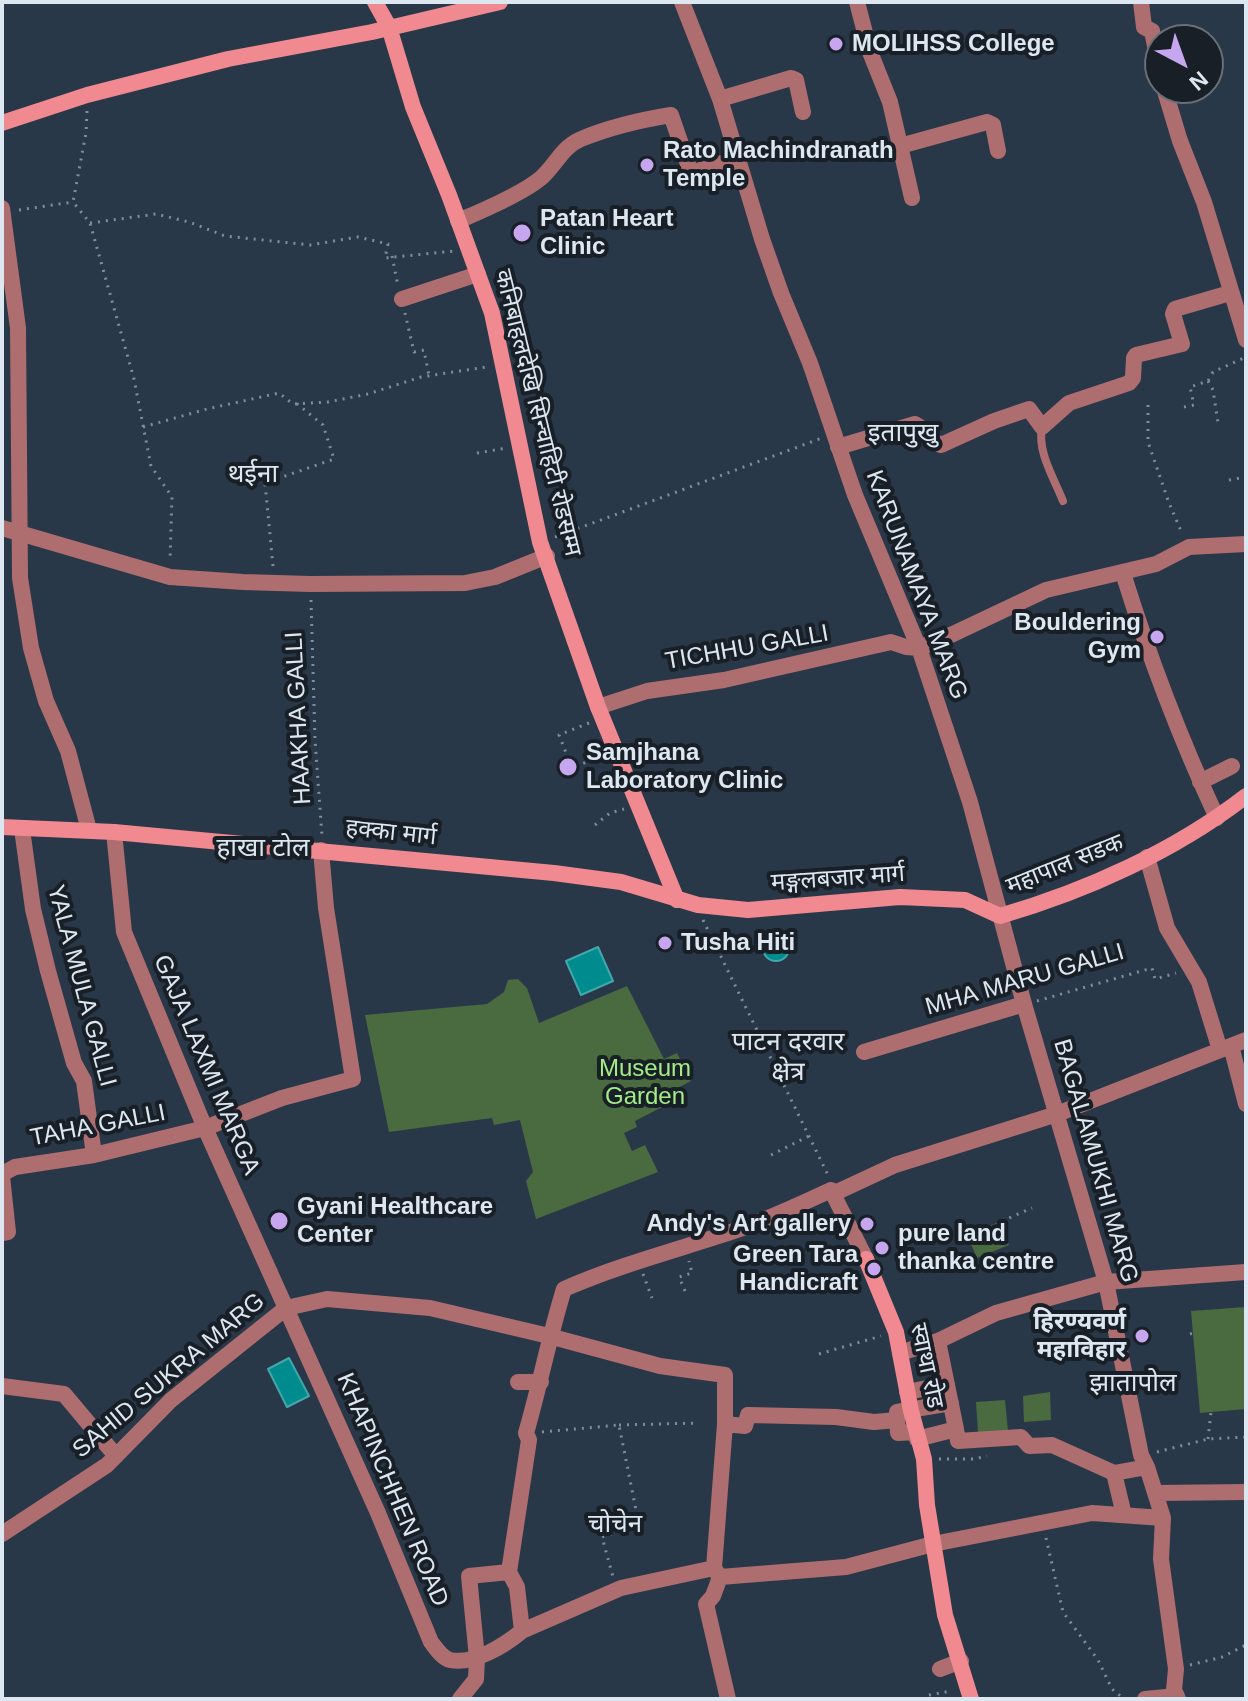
<!DOCTYPE html>
<html>
<head>
<meta charset="utf-8">
<style>
  body { margin:0 }
  #map { position:relative; width:1248px; height:1701px; overflow:hidden; background:#293848; font-family:Helvetica,sans-serif }
  canvas { display:block }
  .frame { position:absolute; inset:0; border:4px solid #dde7f2; pointer-events:none }
  .north { position:absolute; left:1144px; top:24px; width:80px; height:80px; box-sizing:border-box; background:#181f26; border:2px solid #676f78; border-radius:50%; rotate:139deg; font-size:22px; font-weight:700; line-height:32px; text-align:center; color:#dde7f2 }
  .north::after { content:''; display:block; margin:auto; width:28px; height:36px; background:#c7a6f0; clip-path:polygon(50% 0,100% 100%,50% 72%,0 100%) }
</style>
</head>
<body>
<div id="map">
<canvas width="1248" height="1701"></canvas>
<div class="frame"></div>
<div class="north">N</div>
</div>
<script>
const c = document.querySelector('canvas').getContext('2d');
c.lineJoin = 'round';
function paint(path, color) { c.fillStyle = color; c.fill(path, 'evenodd'); }
function stroke(path, color, width, dash) { c.strokeStyle = color; c.lineWidth = width; c.lineCap = dash ? 'butt' : 'round'; c.setLineDash(dash || []); c.stroke(path); }
function write(font, color, halo, rows, align = 'center') {
  c.font = font + ' Helvetica,"Noto Sans Devanagari",sans-serif'; c.lineWidth = 8; c.setLineDash([]); c.textBaseline = 'middle'; c.strokeStyle = halo; c.fillStyle = color; for (const [text, x, y, turn = 0] of rows) {
    c.save(); c.translate(x, y); c.rotate((+turn || 0) * Math.PI / 180); c.textAlign = isNaN(turn) ? turn : align; if (halo) c.strokeText(text, 0, 0); c.fillText(text, 0, 0); c.restore();
  }
}
const green = new Path2D(`
  M518,979L527,988L539,1023L627,986L664,1059L677,1053L691,1081L670,1092L674,1101L635,1121L637,1127L624,1133L632,1151L645,1145L658,1172L536,1219L526,1181L533,1172L520,1120L494,1125L492,1118L389,1132L365,1015L487,1004L504,992L508,980Z
  M999,1222L1009,1245L977,1258L967,1235Z
  M1246,1307V1409L1200,1413L1191,1311Z
  M1050,1392L1051,1420L1024,1422L1023,1396Z
  M1005,1400L1008,1431L978,1433L976,1402Z`);
const water = new Path2D(`
  M763 948a13 13 0 1 1 26 0a13 13 0 1 1-26 0Z
  M598,947L613,981L581,995L566,961Z
  M289,1358L309,1396L287,1407L268,1369Z`);
const path = new Path2D(`
  M87,111L86,133L73,202L90,223L134,379L151,466L172,497L170,561
  M19,210L73,202
  M90,223L156,214L189,222L225,236L310,245L358,237L388,244L385,258L454,251
  M392,256L398,286
  M405,313L414,352L424,350L429,376
  M1208,381L1213,390L1218,423
  M1148,405V442L1169,503L1182,533
  M1184,407L1194,405L1190,387L1208,381L1213,372L1246,357
  M143,427L207,409L279,393L293,404L328,402L368,394L421,377L486,367
  M477,453L507,448
  M1229,480L1246,477
  M555,537L822,438
  M273,566L265,483L334,459L323,425L296,403
  M311,600L315,740L322,836
  M589,723L559,735L572,768L601,756
  M595,825L610,813L624,809
  M703,920L828,1175
  M1037,1001L1152,968L1155,979L1176,973
  M771,1155L809,1136
  M1002,1221L1032,1208
  M643,1274L652,1298
  M685,1291L679,1277L692,1273L689,1261
  M1190,1334L1193,1333
  M819,1354L881,1336
  M619,1425L698,1423
  M542,1432L619,1425L639,1525L602,1537L613,1577
  M1208,1439L1211,1412
  M1157,1452L1208,1439L1246,1437
  M939,1459H974L987,1456
  M1046,1538L1063,1612L1098,1660L1112,1689L1124,1699
  M1190,1665L1222,1657L1246,1645
  M924,1699V1696L951,1691`);
const lane = new Path2D(`
  M1042,427C1037,452 1054,478 1063,501`);
const street = new Path2D(`
  M682,2L720,99L762,239L781,293L810,363L855,495L919,648L970,802L1024,1004L1106,1282L1141,1455L1147,1467
  M857,2L870,52L890,102L912,198
  M1141,2L1144,27L1152,31L1160,71
  M1164,88L1180,141L1204,202L1246,340
  M720,99L791,78L796,80L803,112
  M900,146L987,122L993,125L998,151
  M2,208L18,328L20,578L31,648L46,701L68,751L89,830
  M458,221C482,211 522,194 541,178C556,165 562,147 581,139C610,127 640,120 671,115L691,173L737,158
  M402,299L478,274
  M838,447L915,424C926,429 929,440 941,445L994,421L1029,409L1042,427L1069,403L1129,383L1133,378L1134,358L1136,355L1182,344L1173,314L1175,309L1230,293
  M2,528L170,577L243,582L310,584L465,583L495,577L547,556
  M1123,573C1149,657 1180,738 1217,818
  M598,707L647,691L724,680L891,642L906,647L919,648L953,634L1046,590L1156,564L1189,547L1246,544
  M1200,782L1232,766
  M22,829L33,909L48,971L74,1063L84,1081L94,1155
  M114,832L124,932L205,1128L378,1513L431,1642C436,1648 442,1658 450,1660C474,1665 505,1645 522,1631L517,1587L509,1572
  M1147,857L1167,928L1199,982L1220,1050
  M1231,1046L1246,1104
  M864,1052L1024,1004
  M2,1174L15,1167L94,1155L205,1128L282,1098L353,1079L326,908L321,850
  M2,1176L8,1232L2,1233
  M831,1190L866,1259
  M938,1341L956,1429
  M900,1353L938,1341L996,1313L1106,1282L1246,1272
  M518,1382H541
  M2,1386L64,1394L116,1456
  M907,1392L947,1384
  M897,1420L898,1433L915,1432
  M725,1424L745,1426L748,1415L836,1417L874,1422L897,1420V1412L951,1403
  M917,1439L956,1429L958,1441L1021,1437L1029,1446L1052,1445L1114,1473L1147,1467L1163,1518L1161,1559L1176,1669L1174,1690L1178,1699
  M1114,1473L1124,1515
  M1156,1493L1246,1492
  M2,1534L107,1465L171,1400L286,1308L327,1299L430,1308L549,1336L660,1366L725,1375V1424L714,1568
  M509,1572L529,1440L526,1433C540,1385 549,1337 564,1289C621,1264 681,1249 740,1229C771,1218 801,1204 831,1190L837,1192L895,1165L1057,1114L1246,1040
  M720,1577L846,1567L933,1544L1092,1513L1163,1518
  M720,1577L713,1596L706,1604L728,1699
  M522,1631L621,1588L714,1568L719,1576
  M940,1669L961,1661
  M460,1699L476,1679L477,1658L469,1576L509,1572
  M1145,1699L1177,1696`);
const secondary = new Path2D(`
  M375,2L389,27L413,107L449,195L492,313L540,542L598,707L677,900
  M2,123L87,95L228,59L372,32L500,2
  M2,827L114,832L554,873L621,882L698,905L748,910L900,897L965,900L1000,916C1086,891 1175,851 1246,796
  M866,1259L896,1332L911,1411L924,1459L927,1505L945,1615L971,1699`);
const markers = [
  [836,44,8,"#c7a6f0"],
  [647,165,8,"#c7a6f0"],
  [522,233,10,"#c7a6f0"],
  [1157,637,8,"#c7a6f0"],
  [568,767,10,"#c7a6f0"],
  [665,943,8,"#c7a6f0"],
  [279,1221,10,"#c7a6f0"],
  [867,1224,8,"#c7a6f0"],
  [882,1248,8,"#c7a6f0"],
  [874,1269,8,"#c7a6f0"],
  [1142,1336,8,"#c7a6f0"]
];
const poiNames = [
  ["MOLIHSS College",852,44],
  ["Rato Machindranath",663,151],
  ["Temple",663,179],
  ["Patan Heart",540,219],
  ["Clinic",540,247],
  ["Bouldering",1141,623,"right"],
  ["Gym",1141,651,"right"],
  ["Samjhana",586,753],
  ["Laboratory Clinic",586,781],
  ["Tusha Hiti",681,943],
  ["Gyani Healthcare",297,1207],
  ["Center",297,1235],
  ["Andy's Art gallery",851,1224,"right"],
  ["pure land",898,1234],
  ["thanka centre",898,1262],
  ["Green Tara",858,1255,"right"],
  ["Handicraft",858,1283,"right"],
  ["हिरण्यवर्ण",1126,1322,"right"],
  ["महाविहार",1126,1350,"right"]
];
const streetNames = [
  ["कनिबाहलदेखि सिन्चाहिटी रोडसम्म",537,413,76],
  ["KARUNAMAYA MARG",916,585,69],
  ["TICHHU GALLI",747,648,-10],
  ["HAAKHA GALLI",299,718,-93],
  ["हक्का मार्ग",391,833,6],
  ["महापाल सडक",1065,865,-22],
  ["मङ्गलबजार मार्ग",838,879,-4],
  ["MHA MARU GALLI",1025,980,-16],
  ["YALA MULA GALLI",81,986,75],
  ["GAJA LAXMI MARGA",206,1065,67],
  ["TAHA GALLI",98,1126,-11],
  ["BAGALAMUKHI MARG",1095,1161,74],
  ["स्वाथा रोड",926,1366,78],
  ["SAHID SUKRA MARG",169,1376,-40],
  ["KHAPINCHHEN ROAD",392,1490,67]
];
const parkNames = [
  ["Museum",645,1069],
  ["Garden",645,1097]
];
const neighbourhoodNames = [
  ["इतापुखु",903,434],
  ["थईना",253,475],
  ["हाखा टोल",263,849],
  ["पाटन दरवार",788,1043],
  ["क्षेत्र",788,1073],
  ["झातापोल",1133,1384],
  ["चोचेन",615,1525]
];
paint(green, '#4a6a3f');
paint(water, '#008c8e');
stroke(water, '#42a7ac', 2);
stroke(path, '#808d9a', 3, [2, 6]);
stroke(lane, '#ae6e70', 8);
stroke(street, '#ae6e70', 16);
stroke(secondary, '#f18a90', 16);
for (const [x, y, r, color] of markers) { const dot = new Path2D(); dot.arc(x, y, r, 0, 2 * Math.PI); c.fillStyle = color; c.fill(dot); stroke(dot, '#181f26', 3); }
write('bold 24px', '#dde7f2', '#181f26', poiNames, 'left');
write('24px', '#dde7f2', '#181f26', streetNames);
write('24px', '#a2ed87', '#181f26', parkNames);
write('26px', '#dde7f2', '#181f26', neighbourhoodNames);
</script>
</body>
</html>
